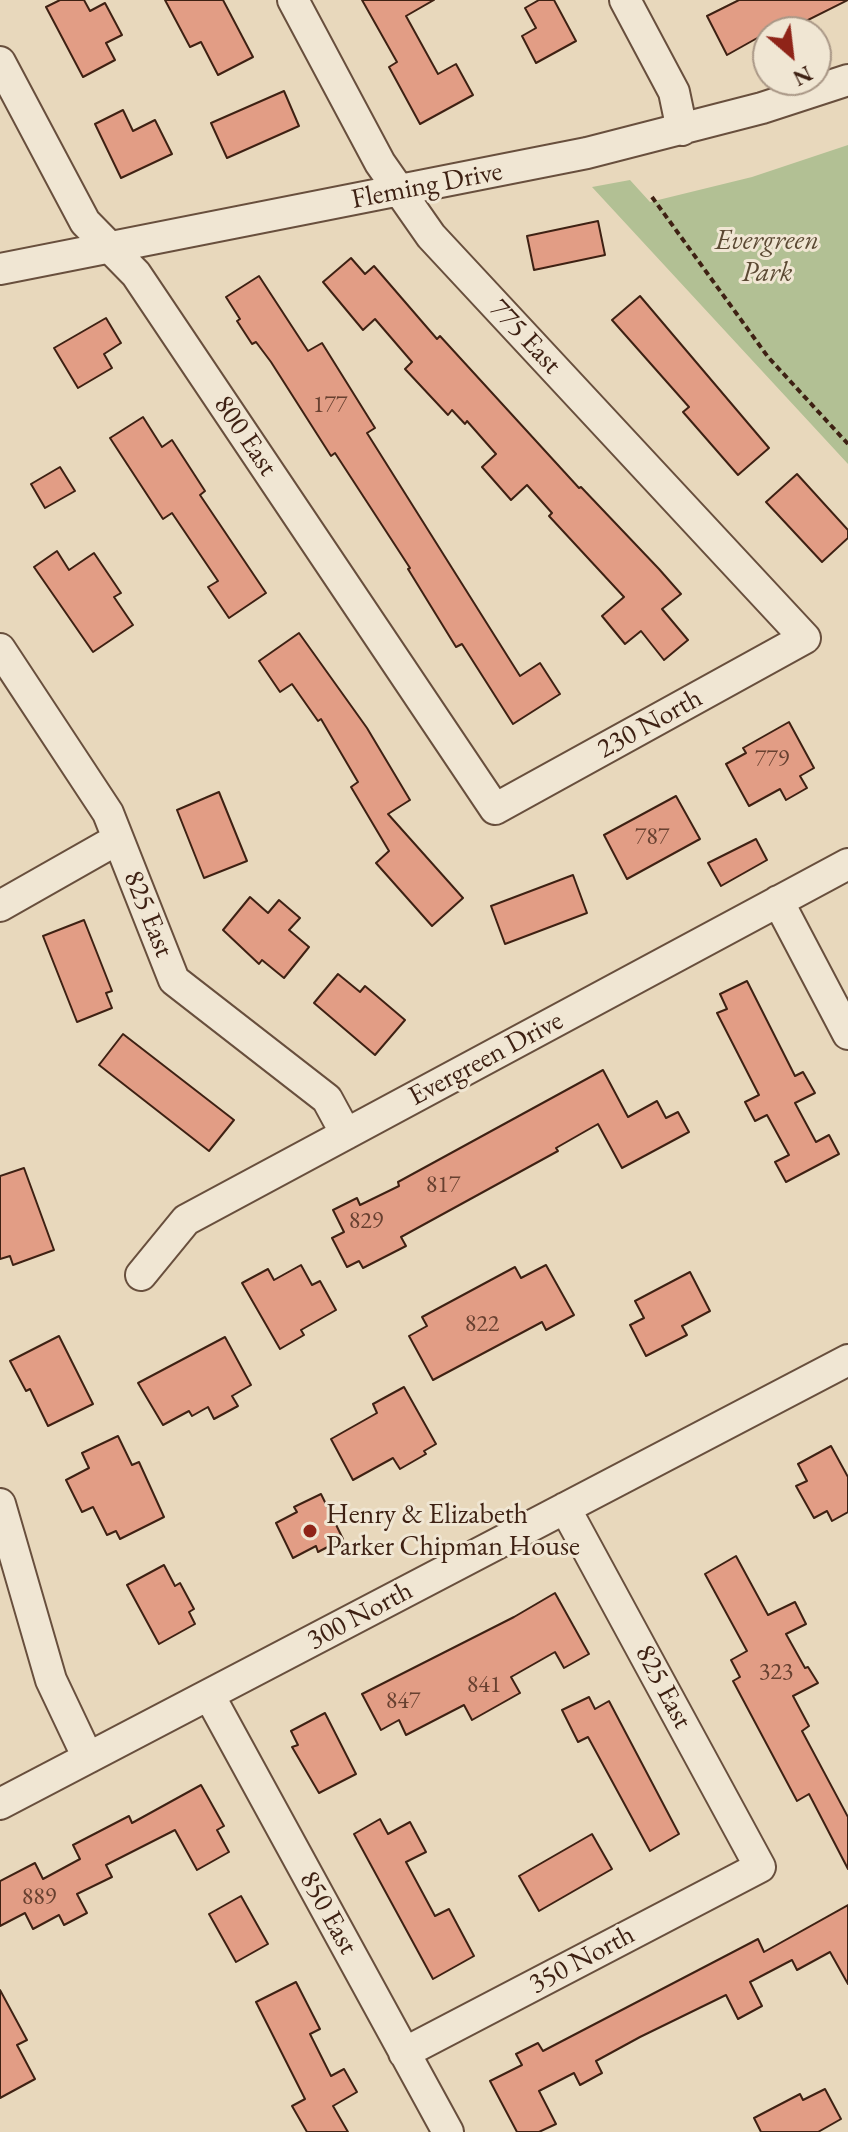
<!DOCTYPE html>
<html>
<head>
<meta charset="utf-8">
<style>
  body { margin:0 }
  #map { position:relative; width:848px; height:2132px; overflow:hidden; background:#e8d8bc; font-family:"EB Garamond",serif }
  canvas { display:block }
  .north { position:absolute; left:752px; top:16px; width:80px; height:80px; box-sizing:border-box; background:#f0e6d3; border:2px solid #a99786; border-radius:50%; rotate:152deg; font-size:22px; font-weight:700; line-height:32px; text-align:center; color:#3e2113 }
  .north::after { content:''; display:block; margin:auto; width:28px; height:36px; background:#8f2418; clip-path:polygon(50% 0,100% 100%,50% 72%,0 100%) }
</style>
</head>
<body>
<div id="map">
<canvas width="848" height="2132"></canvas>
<div class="north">N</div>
</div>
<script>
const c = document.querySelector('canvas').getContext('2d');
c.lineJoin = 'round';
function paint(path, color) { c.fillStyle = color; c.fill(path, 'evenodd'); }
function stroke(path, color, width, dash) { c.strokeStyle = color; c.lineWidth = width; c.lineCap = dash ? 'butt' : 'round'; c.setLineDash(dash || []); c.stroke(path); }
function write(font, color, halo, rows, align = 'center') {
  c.font = font + ' "EB Garamond",serif'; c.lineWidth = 6; c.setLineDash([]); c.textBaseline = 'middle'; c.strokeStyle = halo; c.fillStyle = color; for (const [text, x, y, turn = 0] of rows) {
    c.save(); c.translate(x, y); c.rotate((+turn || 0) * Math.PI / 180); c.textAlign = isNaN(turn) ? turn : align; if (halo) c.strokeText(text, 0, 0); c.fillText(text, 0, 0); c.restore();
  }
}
const green = new Path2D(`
  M848,145V464L592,187L630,180L650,202L752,177Z`);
const building = new Path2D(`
  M60,0H84L90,11L105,3L122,35L106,43L115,60L83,77L46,7Z
  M165,0H223L253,57L218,75L201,42L190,47Z
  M362,0H434L406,16L438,74L456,64L473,95L420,124L389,67L397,62Z
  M539,0H554L576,41L536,63L522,36L536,28L525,8Z
  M739,0H848L784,32H768L727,55L707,16Z
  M284,91L299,126L227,158L211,123Z
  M123,110L133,131L155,120L172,154L121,178L95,124Z
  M598,221L605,255L534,270L527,236Z
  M351,258L365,274L374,266L437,339L440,336L579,488L581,487L659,569L681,594L662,609L688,640L664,660L641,631L625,644L602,616L624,597L549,516L552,513L527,485L511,500L482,467L496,454L467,421L465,424L452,410L448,415L405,369L412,362L375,319L363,330L323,282Z
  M259,276L308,351L322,343L375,428L367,433L520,676L540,663L560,694L513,724L462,644L456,647L408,569L410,568L335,453L331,456L271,362L256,342L252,344L237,321L240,319L226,297Z
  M640,296L769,448L738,475L683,412L689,407L612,320Z
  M106,318L121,343L104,354L112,368L78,388L54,348Z
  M143,417L162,447L172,440L205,491L200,495L266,593L229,618L208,587L218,581L172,513L163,519L110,438Z
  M60,467L75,491L45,508L31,484Z
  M797,474L848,530V538L822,562L766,502Z
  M57,551L69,570L94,553L121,593L114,597L133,625L93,652L34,567Z
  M299,633L367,728L410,800L388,814L463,898L432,926L376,863L389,851L351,787L358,782L321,719L318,721L292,684L280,692L259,661Z
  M789,722L814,768L800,776L807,788L786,800L780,789L749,806L726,764L746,753L743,748Z
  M219,792L247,861L204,878L177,810Z
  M676,796L700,839L627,879L604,835Z
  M756,839L767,860L721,886L708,863Z
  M573,875L587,913L505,944L491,906Z
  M250,897L268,913L279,900L300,918L289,930L309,947L284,978L262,960L259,964L223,930Z
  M84,920L112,991L106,993L112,1008L77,1022L43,936Z
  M338,974L360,992L365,986L405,1020L375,1055L314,1003Z
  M747,981L795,1076L803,1072L815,1093L795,1103L816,1142L829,1135L839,1154L786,1182L775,1162L789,1155L767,1115L755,1121L745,1102L759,1095L717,1013L727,1009L720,994Z
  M123,1034L234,1120L209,1151L99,1065Z
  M603,1070L628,1117L657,1101L666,1118L678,1112L689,1132L622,1168L598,1124L556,1148L558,1151L401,1237L406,1246L363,1268L359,1261L347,1267L332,1238L344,1232L333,1210L357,1198L360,1205L399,1186L398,1182Z
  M24,1168L54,1250L13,1265L10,1256L0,1259V1176Z
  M301,1265L312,1285L320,1281L336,1310L301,1330L304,1335L280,1349L242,1283L268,1269L274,1280Z
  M546,1265L574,1315L546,1330L542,1322L433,1380L409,1336L427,1326L422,1317L515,1267L521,1278Z
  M690,1272L710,1311L682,1326L687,1335L646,1356L630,1325L644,1318L635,1301Z
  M59,1336L93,1404L48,1426L30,1389L26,1391L10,1361Z
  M225,1337L251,1385L232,1396L238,1406L214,1419L208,1407L192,1416L189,1411L163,1425L138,1383Z
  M404,1387L436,1444L424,1451L426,1454L400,1469L393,1458L353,1480L331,1439L377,1413L373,1404Z
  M118,1436L132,1465L139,1462L164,1517L120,1539L116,1531L107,1535L93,1507L82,1512L66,1480L89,1468L82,1453Z
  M831,1446L848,1477V1512L832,1521L827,1511L814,1518L796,1486L807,1481L798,1464Z
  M321,1494L343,1539L318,1552L316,1546L293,1558L276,1523L297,1512L294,1507Z
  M736,1556L768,1615L795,1602L806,1624L786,1634L805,1668L808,1667L818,1683L793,1696L809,1726L802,1731L848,1817V1869L809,1794L797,1801L733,1681L740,1677L731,1660L747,1651L705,1574Z
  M164,1565L175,1586L180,1583L194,1609L189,1612L195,1624L159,1644L127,1585Z
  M555,1593L589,1654L564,1668L555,1652L511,1677L520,1693L472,1720L464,1705L406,1735L399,1720L381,1730L362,1694L514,1617Z
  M589,1697L595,1709L609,1701L679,1834L650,1851L588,1737L578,1742L562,1710Z
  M325,1713L356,1774L319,1793L292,1747L298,1745L291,1731Z
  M201,1785L224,1826L217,1830L229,1852L197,1870L175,1830L106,1865L112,1877L77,1894L87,1913L64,1925L59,1915L33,1929L25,1913L0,1926V1881L35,1863L43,1879L80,1859L73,1845L129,1816L132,1823Z
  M380,1819L388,1834L410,1822L426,1852L406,1862L435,1916L449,1909L474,1956L433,1979L354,1834Z
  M592,1834L612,1869L539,1911L519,1876Z
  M241,1896L268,1944L236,1962L209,1914Z
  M848,1905V1984L830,1952L797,1970L792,1960L750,1982L762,2006L738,2019L726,1995L640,2037L596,2061L602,2073L580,2085L574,2073L539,2091L556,2124L539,2132H517L490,2081L522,2065L516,2054L538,2043L543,2051L758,1939L764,1952Z
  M296,1982L320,2029L310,2034L331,2076L344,2069L357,2092L333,2106L348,2132H307L292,2106L305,2099L256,2002Z
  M0,1990L27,2040L17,2045L35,2079L0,2098Z
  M825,2089L841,2119L818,2132H761L754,2118L800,2094L803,2100Z`);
const path = new Path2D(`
  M652,197L768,357L848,444`);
const minor = new Path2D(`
  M625,0L674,92L682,130
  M0,62L85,222L136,274L495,809L805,638L431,236L380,163L293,0
  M0,269L587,153L762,108L848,80
  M0,649L108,813L174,980L327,1099L346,1134
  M778,901L848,1034
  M0,906L118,839
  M141,1275L186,1220L848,864
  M0,1504L51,1680L88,1758
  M209,1695L448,2132
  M0,1804L848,1360
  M404,2053L760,1867L565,1508`);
const markers = [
  [310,1531,8,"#8f2418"]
];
const numberNames = [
  ["177",330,405],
  ["779",772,759],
  ["787",652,837],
  ["817",443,1185],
  ["829",366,1221],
  ["822",482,1324],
  ["323",776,1672],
  ["841",484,1685],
  ["847",403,1701],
  ["889",39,1897]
];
const streetNames = [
  ["Fleming Drive",427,186,-11],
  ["775 East",525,337,47],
  ["800 East",245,436,56],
  ["230 North",650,724,-29],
  ["825 East",148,914,68],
  ["Evergreen Drive",486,1059,-28],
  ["300 North",360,1616,-28],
  ["825 East",663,1687,62],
  ["850 East",328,1913,61],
  ["350 North",582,1960,-28]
];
const parkNames = [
  ["Evergreen",767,241],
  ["Park",767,273]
];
const poiNames = [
  ["Henry & Elizabeth",326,1515],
  ["Parker Chipman House",326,1547]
];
paint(green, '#b2c094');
paint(building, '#e29d85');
stroke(building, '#3e2113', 2);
stroke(minor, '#684f3d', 34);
stroke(path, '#3e2113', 4, [6, 4]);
stroke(minor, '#f0e6d3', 30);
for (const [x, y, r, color] of markers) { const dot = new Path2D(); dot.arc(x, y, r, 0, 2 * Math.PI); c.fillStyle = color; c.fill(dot); stroke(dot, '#f0e6d3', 3); }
write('24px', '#674030', null, numberNames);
write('28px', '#3e2113', '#f0e6d3', streetNames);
write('italic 28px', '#5b4933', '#f0e6d3', parkNames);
write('28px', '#3e2113', '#f0e6d3', poiNames, 'left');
</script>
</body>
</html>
